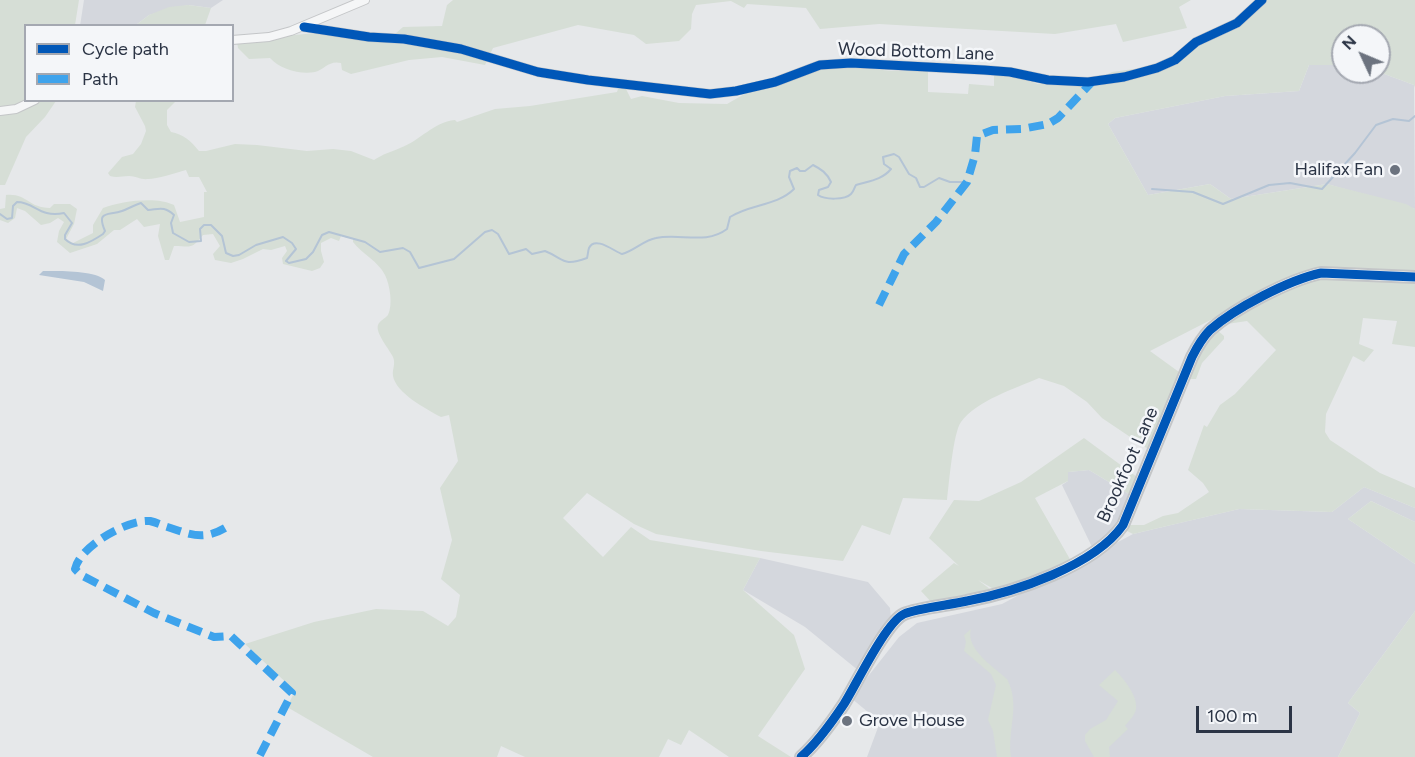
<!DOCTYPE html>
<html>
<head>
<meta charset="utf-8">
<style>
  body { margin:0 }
  #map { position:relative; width:1415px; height:757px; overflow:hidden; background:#e6e8ea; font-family:Figtree,sans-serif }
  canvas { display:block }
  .legend { position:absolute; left:24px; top:24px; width:210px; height:78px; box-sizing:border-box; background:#f4f6f9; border:2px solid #a4a8b1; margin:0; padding:8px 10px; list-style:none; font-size:18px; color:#2b3445 }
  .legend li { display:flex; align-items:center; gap:12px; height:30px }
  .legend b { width:30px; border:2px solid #a4a8b1 }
  .north { position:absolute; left:1331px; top:24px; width:60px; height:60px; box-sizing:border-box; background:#f4f6f9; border:2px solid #a4a8b1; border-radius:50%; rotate:314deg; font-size:16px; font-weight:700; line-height:24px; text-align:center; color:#2b3445 }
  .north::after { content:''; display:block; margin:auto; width:21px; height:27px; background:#6c737f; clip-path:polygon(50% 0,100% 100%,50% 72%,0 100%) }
  .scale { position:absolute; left:1196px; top:706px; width:96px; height:27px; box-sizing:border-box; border:3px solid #2b3445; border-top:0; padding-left:8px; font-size:18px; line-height:21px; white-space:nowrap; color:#2b3445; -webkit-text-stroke:4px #f4f6f9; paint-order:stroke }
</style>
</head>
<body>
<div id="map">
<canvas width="1415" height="757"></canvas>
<ul class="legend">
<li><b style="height:8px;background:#0057b8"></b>Cycle path</li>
<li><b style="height:8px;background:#3ea3ec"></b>Path</li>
</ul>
<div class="north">N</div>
<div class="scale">100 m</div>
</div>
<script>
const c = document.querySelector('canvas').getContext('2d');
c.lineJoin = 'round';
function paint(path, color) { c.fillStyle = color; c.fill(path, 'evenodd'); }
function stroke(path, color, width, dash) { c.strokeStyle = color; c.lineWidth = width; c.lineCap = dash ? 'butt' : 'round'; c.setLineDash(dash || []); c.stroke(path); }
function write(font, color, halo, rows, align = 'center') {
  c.font = font + ' Figtree,sans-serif'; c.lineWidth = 5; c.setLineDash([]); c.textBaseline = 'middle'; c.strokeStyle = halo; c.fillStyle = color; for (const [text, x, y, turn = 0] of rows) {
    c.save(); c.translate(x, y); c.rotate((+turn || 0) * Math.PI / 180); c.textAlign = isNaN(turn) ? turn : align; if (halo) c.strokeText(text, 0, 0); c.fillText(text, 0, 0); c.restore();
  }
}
const built = new Path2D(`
  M84,0H223L211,8L188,5L149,15L136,25L80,26Z
  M1309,65H1343V72H1379L1414,85L1415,209L1327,184L1231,199L1210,184L1148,195L1108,124L1115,118L1225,96L1299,91Z
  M1089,470L1129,494L1120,519L1112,532L1093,549L1062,485L1068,481V472Z
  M1364,487L1415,508V522L1371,501L1348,519L1415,564V611L1348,703L1360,713L1338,757H867L880,722L851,698L899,637L917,623L1002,604L1133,534L1239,509L1332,512Z
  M760,558L868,582L890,608L891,622L859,671L805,627L743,590Z`);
const green = new Path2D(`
  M0,0H79L75,25L26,26V100L56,101L45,117L26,137L5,185H0Z
  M453,0H1191L1179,7L1187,28L1123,42L1116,24L1055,34L879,24L820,29L806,8L747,4L744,8L731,1L696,5L692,14L691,29L679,41L646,44L634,35L578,25L493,48L485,65L442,57L409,60L351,74L342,70L341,63C329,60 325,69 315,72C300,75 280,69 270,58L249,59L238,48L237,42H254L283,36L328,32L330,26L378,34H395L403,27L442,26L447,5Z
  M1266,0H1415V88L1414,85L1379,72V36H1343V65H1309L1299,91L1225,96L1115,118L1108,124L1148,195L1210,184L1231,199L1327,184L1406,204L1415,209V272L1377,271L1287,281L1150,351L1179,372L1148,449L1102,418L1087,402L1064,386L1039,378C1016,388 976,401 961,422C953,433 949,484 947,500L903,498L890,535L862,525L843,561L761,551L656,534L634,524L587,493L563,518L603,557L631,527L650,540L760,558L743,590L794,635L805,669L758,736L791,757H729L689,730L681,745L668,739L659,757H525L501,746L497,757H373L287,707L295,691L245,644L314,622L376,609L423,611L448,626L456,617L460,595L441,579L452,540L440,488L458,461L449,415L441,417C426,409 396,393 393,376C392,369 396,364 393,357C390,350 375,333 378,325C380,320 385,319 388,315C393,305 390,285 385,275C378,261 362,254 353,242V239L341,236L339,241L331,238L321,243V251L324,262L320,268L312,271L283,264L282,258L287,251L285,246L271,250L263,249L243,259L231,263L215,260L213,254L220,246L213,234L203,235C191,250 191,246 174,246L169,260H165L158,236L160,224L144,227L137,219L120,230H114L97,244L70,253L57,242L59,231L64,222L58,218L50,223L41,225L25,211L17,208L15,218L8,223L0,220V209L5,208L6,195C27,193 28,208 50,208L54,204H70L77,209L74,224L66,239L73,243L93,233V225L103,208C121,201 157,196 174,205L180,222L204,217V192H207L199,177H189L186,170C175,173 157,179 148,179C141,180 136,176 129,176C122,176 117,178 110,176L108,173L122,157L133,154L141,144L146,131L145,126L135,107L136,101H176L167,110V125L171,132C183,134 191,141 199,151H206L235,144L257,145L307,151L333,149L351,151L374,160C383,154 391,152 400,148C420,141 433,122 455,120L457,122L495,109L530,106L617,92L618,89H626L631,99L642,96L679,103L727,104L748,92L787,82L815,70L844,66L892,71H928V92L968,94L969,84L994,86V74L1015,76L1038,84H1087L1112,72L1156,66L1237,26Z
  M188,5L211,8L205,25H136L149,15L169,7Z
  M1318,278L1415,282V347L1392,344L1397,321L1363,318L1359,344L1374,350L1364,362L1353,356L1326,414L1325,432L1330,440L1380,473L1415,488V508L1364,487L1332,512L1239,509L1133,534L1125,530L1128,525H1144L1163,516L1178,513L1209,492L1203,483L1188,470L1204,425L1207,427L1220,405L1235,394L1276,350L1247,321L1227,324L1226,322L1259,301Z
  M1217,330L1224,336V339L1202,363L1196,379H1190L1188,377L1200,346Z
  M1084,438L1137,477L1129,494L1089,470L1068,472V481L1035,498L1071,561L997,591L978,580L994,592L933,604L921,591L954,563L959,566L929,538L954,500L979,501L1021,482Z
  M1371,501L1415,522V564L1348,519Z
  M1415,611V757H1338L1360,713L1348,703Z
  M971,629C965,649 994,667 1007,679C1021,706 1007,729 1011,757H997L993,731L988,720L996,685L991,674L964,651L966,642L964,635Z
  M1115,670C1124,679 1138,696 1136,709C1135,715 1129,721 1125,726L1128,729L1109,747L1110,757H1094L1085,741V735L1090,729L1106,720L1118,701L1099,685Z`);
const water = new Path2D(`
  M43,271C58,271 94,270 105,280L103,291L84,282L39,275Z`);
const stream = new Path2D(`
  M1152,189L1193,192L1223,204L1269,185L1290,183L1322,189L1355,153L1376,125L1393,119L1409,121L1415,116
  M0,214L7,219L12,218L13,206L17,202C35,202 39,218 64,213L72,223L65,235V239C77,251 91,242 103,234L105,231C96,210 108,216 122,211C128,209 134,205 141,203L148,210C160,209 164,206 174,215L171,223L173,233L189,242L201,241L200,229L204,225H211L222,236L226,253L233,256L239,255L256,245L283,237L292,243L296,249L286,261L289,263L306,259L313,252L322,235L329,232L365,242L380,252L403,248L410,252L419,268L454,259L485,232L492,230L498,234L509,254L526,249L532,254L545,251C565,259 562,267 587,258C588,254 588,251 589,248C595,235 615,252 622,254C634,251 644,240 656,238C680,233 706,245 727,229L730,217C750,204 777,206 794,189L789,177L790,171L797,168L800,171H805L813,165C821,169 827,173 831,182L828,187L819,190L818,195C825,200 845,200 851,194C854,191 854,188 856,185C869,181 882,180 891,169L884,164L883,157L894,154L899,157L909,174L916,178L920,187H924L939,178L950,182H964`);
const street = new Path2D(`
  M304,27L369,37L404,39L461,49L538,72L588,80L710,94L736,91L775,82L820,65L851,63L984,70L1010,72L1048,80L1088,82L1124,77L1157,68L1175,60L1196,42L1237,23L1262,0
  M232,40L269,37L291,31L365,0
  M0,111L16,109L35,100`);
const secondary = new Path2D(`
  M801,757C817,743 832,722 844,704C856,685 886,622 904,614C918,608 950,605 967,601C1015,592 1094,566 1123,525L1192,357C1197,347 1202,338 1210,330C1235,308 1289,280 1321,273L1415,277`);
const quiet = new Path2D(`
  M879,305L904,254L936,222L967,182L975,155L977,136L993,130L1022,129L1048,124L1058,118L1092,82
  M225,528C201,542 188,533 164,526C160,524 154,522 150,521C128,519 80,546 75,569L81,575L154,613L214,637L231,636L292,693L259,757`);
const cycleway = new Path2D(`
  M304,27L369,37L404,39L461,49L538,72L588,80L710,94L736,91L775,82L820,65L851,63L984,70L1010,72L1048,80L1088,82L1124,77L1157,68L1175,60L1196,42L1237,23L1262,0
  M801,757C817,743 832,722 844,704C856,685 886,622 904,614C918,608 950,605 967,601C1015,592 1094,566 1123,525L1192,357C1197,347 1202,338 1210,330C1235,308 1289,280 1321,273L1415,277`);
const markers = [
  [1395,170,6,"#6c737f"],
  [847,721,6,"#6c737f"]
];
const streetNames = [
  ["Wood Bottom Lane",916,52,2],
  ["Brookfoot Lane",1128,465,-66]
];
const poiNames = [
  ["Halifax Fan",1383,170],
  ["Grove House",859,721,"left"]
];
paint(built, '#d4d7dd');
paint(green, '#d6ded6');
paint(water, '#b4c4d5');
stroke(stream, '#b4c4d5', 2);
stroke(street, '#c4c6c8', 10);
stroke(secondary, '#c4c6c8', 14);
stroke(street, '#f5f6f7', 8);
stroke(secondary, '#f8f8f8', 10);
stroke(quiet, '#3ea3ec', 8, [15, 8]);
stroke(cycleway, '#0057b8', 9);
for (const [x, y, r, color] of markers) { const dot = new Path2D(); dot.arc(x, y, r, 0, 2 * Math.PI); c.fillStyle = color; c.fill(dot); stroke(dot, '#f4f6f9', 2); }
write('18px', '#2b3445', '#f4f6f9', streetNames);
write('18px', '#2b3445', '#f4f6f9', poiNames, 'right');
</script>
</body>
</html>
